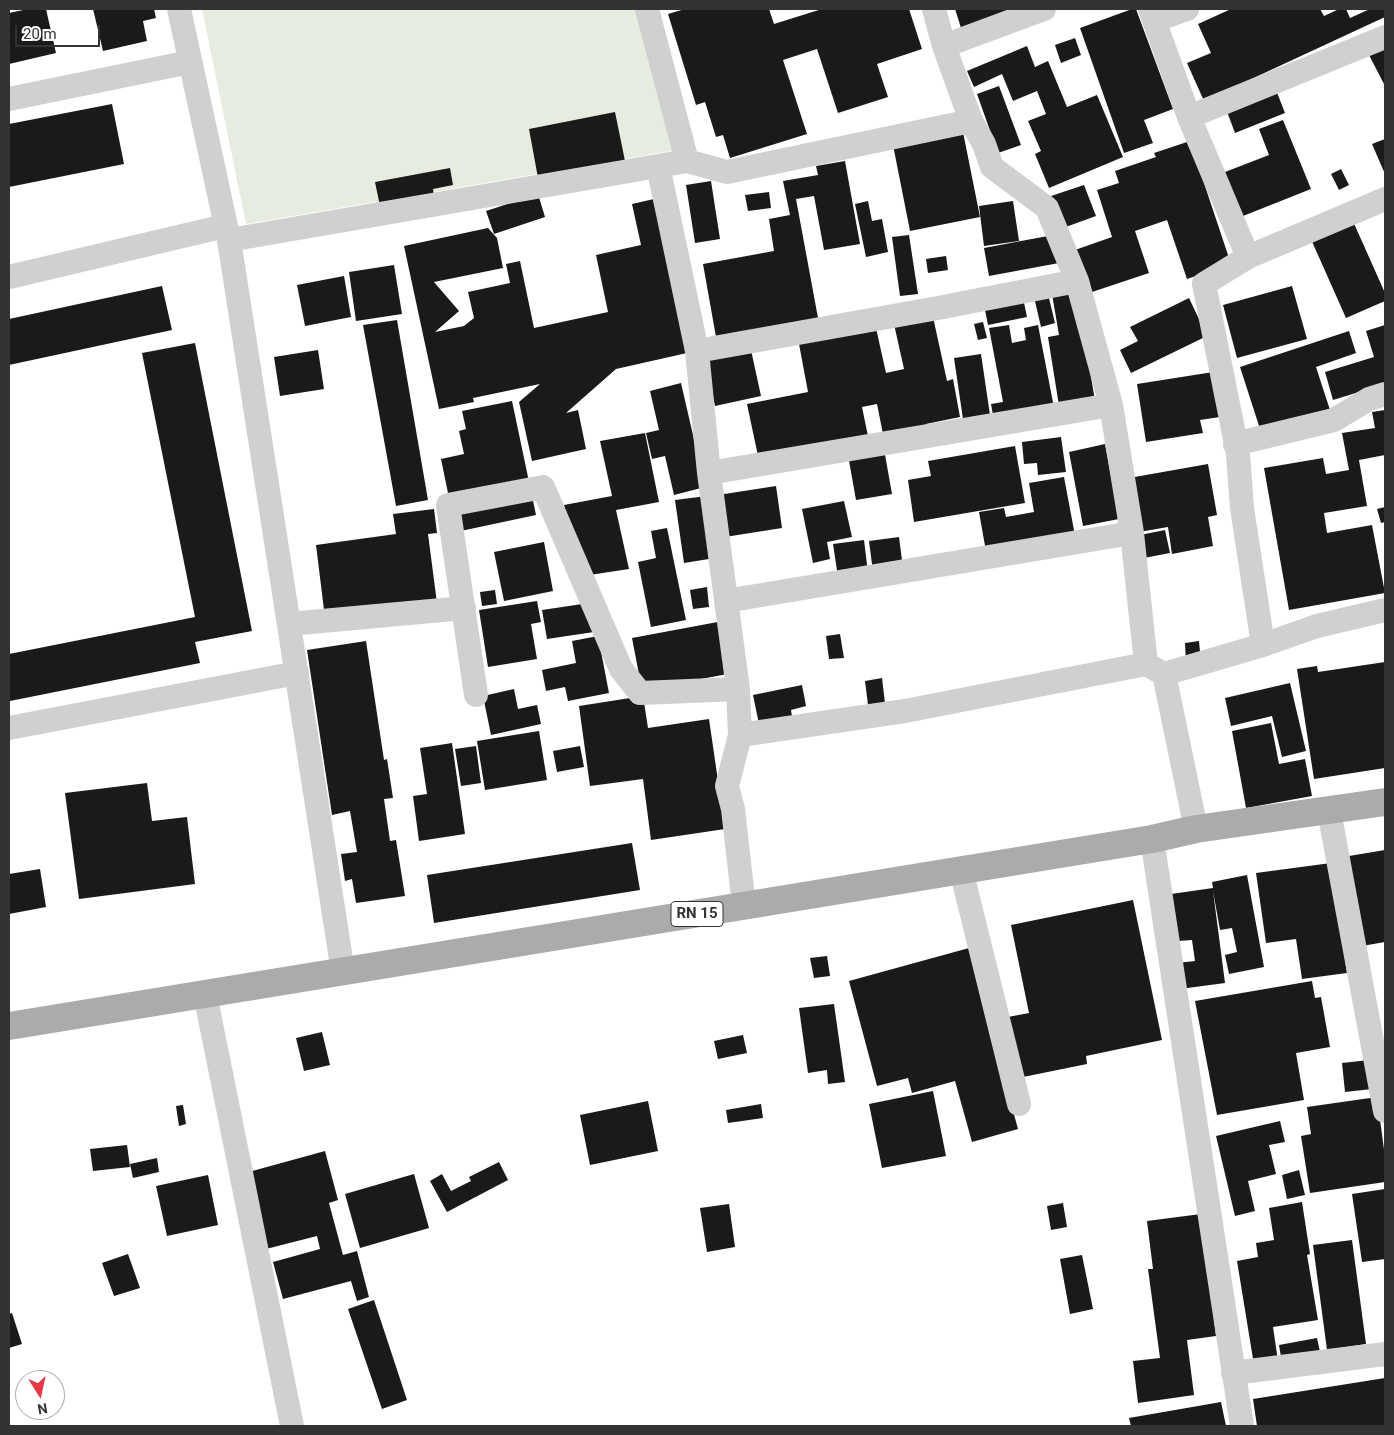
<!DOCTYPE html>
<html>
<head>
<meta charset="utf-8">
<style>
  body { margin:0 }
  #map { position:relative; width:1394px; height:1435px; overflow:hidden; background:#fff; font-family:Roboto,sans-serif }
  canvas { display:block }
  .frame { position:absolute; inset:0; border:10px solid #333; pointer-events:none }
  .north { position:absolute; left:15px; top:1370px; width:50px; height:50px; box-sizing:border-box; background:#fff; border:1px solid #adadad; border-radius:50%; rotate:170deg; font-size:14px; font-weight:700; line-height:20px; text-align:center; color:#333 }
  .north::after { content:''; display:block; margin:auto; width:18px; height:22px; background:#e63946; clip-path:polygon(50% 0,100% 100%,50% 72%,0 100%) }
  .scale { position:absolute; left:15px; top:25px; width:85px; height:22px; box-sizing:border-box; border:2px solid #333; border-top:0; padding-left:6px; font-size:15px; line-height:18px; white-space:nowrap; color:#333; -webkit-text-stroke:4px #fff; paint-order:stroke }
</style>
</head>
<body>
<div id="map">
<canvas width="1394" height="1435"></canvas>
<div class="frame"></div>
<div class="north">N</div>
<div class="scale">20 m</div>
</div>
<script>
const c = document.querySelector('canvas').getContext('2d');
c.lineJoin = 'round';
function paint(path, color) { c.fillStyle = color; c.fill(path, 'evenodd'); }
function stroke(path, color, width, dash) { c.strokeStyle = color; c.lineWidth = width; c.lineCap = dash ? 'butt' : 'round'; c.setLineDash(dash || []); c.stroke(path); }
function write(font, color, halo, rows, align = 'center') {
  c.font = font + ' Roboto,sans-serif'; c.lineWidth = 5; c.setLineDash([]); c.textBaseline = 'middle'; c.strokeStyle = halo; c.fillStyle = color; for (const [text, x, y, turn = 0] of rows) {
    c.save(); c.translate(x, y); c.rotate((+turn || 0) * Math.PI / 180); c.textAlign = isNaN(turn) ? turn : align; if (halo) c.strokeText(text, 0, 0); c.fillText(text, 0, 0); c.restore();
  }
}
const green = new Path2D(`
  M202,9H636L676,150L246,224Z`);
const building = new Path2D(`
  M28,9H46L56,53L9,64V13Z
  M93,9H154L156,18L143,21L147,41L103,51Z
  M685,9H769L774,24L822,9H909L922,49L877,64L888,97L838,113L817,49L783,60L807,134L730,158L723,135L716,137L705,102L696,105L668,14Z
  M955,9H1012L961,28Z
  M1132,9H1136L1173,109L1144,120L1153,143L1124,153L1080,28Z
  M1231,9H1320L1324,16L1339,9H1346L1350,18L1370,9H1385V17L1204,101L1187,63L1211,53L1198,24Z
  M1075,38L1081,55L1061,63L1055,45Z
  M1385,44V86L1368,53Z
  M1027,46L1035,67L1048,61L1067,107L1097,95L1123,157L1049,188L1035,154L1041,151L1028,121L1046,114L1037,91L1013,101L1002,74L974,87L967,71Z
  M999,86L1021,145L998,153L977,94Z
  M1276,90L1285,113L1235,133L1226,109Z
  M112,104L124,164L9,187V124Z
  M615,112L625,161L538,178L529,129Z
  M1283,120L1311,189L1243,216L1225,172L1269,155L1259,129Z
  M963,132L980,217L910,231L893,145Z
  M1385,139V174L1372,144Z
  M1190,141L1231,264L1187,279L1167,220L1135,231L1149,273L1089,293L1075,250L1112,237L1097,190L1119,183L1115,171L1156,157L1154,153Z
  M845,161L860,244L824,250L814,196L796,199L818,318L716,337L703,264L774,251L769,219L790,215L783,181L818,175L816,166Z
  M450,168L453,185L433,189L434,196L380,206L375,182Z
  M1341,169L1349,185L1339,190L1331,174Z
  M711,181L720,239L695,243L686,185Z
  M1084,185L1096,216L1063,228L1051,196Z
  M769,192L771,208L748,211L745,195Z
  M538,194L545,217L494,234L486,211Z
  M654,199L687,353L616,369L566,413L578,410L586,449L532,461L519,402L540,384L473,398L474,402L439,409L404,246L488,228L497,238L503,268L434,282L459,311L435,332L464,326L474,318L468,292L510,283L506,264L520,261L534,328L608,312L596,255L641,245L632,204Z
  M868,201L872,221L882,219L888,252L866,257L855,204Z
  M1013,201L1019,241L984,246L979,206Z
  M1352,219L1385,293V301L1346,318L1310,237Z
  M909,235L918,294L900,296L892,237Z
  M1053,235L1059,263L989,276L984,248Z
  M946,256L948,270L928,273L926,259Z
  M394,265L402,314L356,321L349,272Z
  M344,276L351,317L305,326L297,285Z
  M1075,284L1096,406L1060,412L1048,337L1059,335L1051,288Z
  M162,286L172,330L9,365V319Z
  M1292,286L1307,339L1237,358L1223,305Z
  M1022,293L1027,317L988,325L983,300Z
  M1048,294L1055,323L1041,327L1034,297Z
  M1189,298L1207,336L1131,373L1120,350L1138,341L1130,327Z
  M933,317L947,381L953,379L960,417L926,424L927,429L884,439L877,404L862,407L869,441L758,456L747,404L808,392L799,344L876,328L886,373L904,369L894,324Z
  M397,320L428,500L396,506L363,325Z
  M983,322L987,338L978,340L974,324Z
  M1009,325L1012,343L1026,340L1024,328L1038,325L1056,418L994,421L991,404L1003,402L989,328Z
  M1385,325V384L1333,400L1325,372L1374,357L1366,331Z
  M1349,331L1356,353L1316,367L1330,410L1261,432L1240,367Z
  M195,343L252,631L195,642L200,663L10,701L9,654L195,617L142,353Z
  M318,350L324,389L280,396L274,357Z
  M751,350L761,396L715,406L705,359Z
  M981,354L990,415L963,419L954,358Z
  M1226,370L1233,415L1200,420L1203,433L1146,442L1137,384Z
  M681,383L705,487L674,495L665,456L652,459L646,433L659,430L650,391Z
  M512,401L536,515L456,532L441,459L464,454L459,431L466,429L462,411Z
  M1385,410V455L1359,460L1367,506L1324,513L1327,533L1372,525L1385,593L1289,610L1264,468L1323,458L1326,474L1349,470L1342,433L1375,428L1372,412Z
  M645,433L659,502L616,510L629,569L583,576L564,505L612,496L600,441Z
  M1061,437L1066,472L1038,475L1037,463L1024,464L1022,442Z
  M1105,444L1119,519L1083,526L1069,452Z
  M1015,446L1025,503L914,522L908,480L931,476L928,461Z
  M884,449L892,494L856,500L848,455Z
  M1208,464L1217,515L1208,517L1213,546L1172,554L1168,527L1139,532L1129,478Z
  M1064,477L1076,541L987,557L979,512L1004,508L1006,517L1034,512L1029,483Z
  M776,486L782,528L725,537L718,495Z
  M707,496L715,558L684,563L675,500Z
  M844,501L852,537L827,542L830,559L813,563L802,509Z
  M1385,507V522L1381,523L1377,509Z
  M434,509L437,533L428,534L437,603L325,618L316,545L396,534L393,514Z
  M667,528L686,620L651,627L638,562L656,558L651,531Z
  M1165,530L1170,553L1144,558L1140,535Z
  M899,537L903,568L873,572L869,541Z
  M864,540L868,573L838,577L833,544Z
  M544,542L553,591L504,601L494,552Z
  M707,587L709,607L693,609L690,590Z
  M495,590L497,604L482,606L480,592Z
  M537,601L541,622L531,624L537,659L488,667L479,610Z
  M589,603L594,632L547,639L542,610Z
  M723,621L733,673L642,690L632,638Z
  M840,634L844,658L829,659L826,636Z
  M598,636L609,693L568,701L565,687L546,691L542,670L576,663L572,641Z
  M366,641L384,760L387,759L393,798L384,799L390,841L396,840L405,896L356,903L352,879L345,881L341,854L357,852L350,811L332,815L307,650Z
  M1199,641L1201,663L1186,664L1185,643Z
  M1385,662V768L1314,779L1297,669L1317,666L1318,672Z
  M882,678L885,703L868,705L865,681Z
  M1290,683L1306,751L1282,757L1272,716L1231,726L1225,698Z
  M802,685L806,706L791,710L793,723L760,729L753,695Z
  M514,689L518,709L537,705L541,724L491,735L483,696Z
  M643,696L648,728L709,719L725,829L651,840L643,779L590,786L579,706Z
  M1271,723L1279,764L1305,759L1312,796L1246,808L1232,731Z
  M539,731L547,780L485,790L477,741Z
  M452,743L465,834L419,841L413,796L427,794L420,748Z
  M476,746L481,783L461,786L455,749Z
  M580,746L584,767L557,772L553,751Z
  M147,783L152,821L187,817L195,884L79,899L65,793Z
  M632,843L640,890L434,923L427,875Z
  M1385,850V942L1362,946L1349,856Z
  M1331,863L1347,973L1302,979L1296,939L1266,943L1256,873Z
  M40,869L46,907L9,914V874Z
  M1247,875L1264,967L1229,974L1225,955L1237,952L1232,928L1220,930L1213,891L1225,983L1180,989L1177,963L1195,961L1192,940L1178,941L1171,894L1213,888L1212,882Z
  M1133,900L1162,1040L1086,1056L1087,1064L1023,1077L1008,1017L1029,1013L1011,925Z
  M969,948L1018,1129L972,1142L955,1081L912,1093L908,1078L877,1086L849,981Z
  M827,956L830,976L814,978L810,958Z
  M1312,981L1315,998L1321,997L1330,1047L1296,1053L1304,1100L1217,1115L1195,1001Z
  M834,1004L845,1082L828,1084L827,1070L808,1073L799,1008Z
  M322,1032L330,1065L304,1071L296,1038Z
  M743,1035L747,1053L718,1059L714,1041Z
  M1369,1060L1372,1089L1345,1092L1342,1063Z
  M933,1091L946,1156L882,1168L869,1104Z
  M1377,1097L1385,1157V1182L1310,1193L1301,1136L1311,1134L1307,1107Z
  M648,1101L658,1151L590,1165L580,1115Z
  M761,1104L763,1118L728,1123L726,1110Z
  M183,1105L186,1124L179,1126L176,1106Z
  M1280,1121L1285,1142L1269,1145L1276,1174L1248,1181L1255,1211L1235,1216L1216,1136Z
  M127,1145L130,1167L93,1171L90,1149Z
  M325,1151L338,1200L329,1203L343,1255L357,1251L369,1297L357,1301L351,1281L283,1299L273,1262L320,1249L317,1236L266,1249L245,1173Z
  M157,1158L159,1172L133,1178L130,1164Z
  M499,1162L508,1180L447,1212L430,1181L442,1174L451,1191L471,1181L469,1177Z
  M1299,1170L1305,1195L1287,1199L1282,1175Z
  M414,1174L429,1228L360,1248L345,1194Z
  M208,1175L218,1225L167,1236L156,1186Z
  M1385,1189V1259L1362,1262L1352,1194Z
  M1302,1202L1310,1254L1307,1255L1318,1320L1273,1327L1278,1361L1254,1365L1237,1261L1258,1257L1256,1243L1274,1240L1269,1208Z
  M1063,1203L1067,1227L1051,1230L1047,1206Z
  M729,1204L735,1247L707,1252L700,1208Z
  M1201,1214L1216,1336L1187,1340L1194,1395L1138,1403L1133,1361L1160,1358L1148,1269H1153L1147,1221Z
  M1352,1240L1366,1344L1327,1350L1313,1245Z
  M128,1254L140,1288L114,1296L102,1263Z
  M1082,1255L1093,1309L1070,1314L1060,1259Z
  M374,1300L407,1400L382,1409L348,1309Z
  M12,1313L22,1344L9,1348V1314Z
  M1317,1338L1322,1361L1283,1369L1279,1345Z
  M1385,1378V1426H1257L1253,1399Z
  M1221,1402L1226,1426H1131L1129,1418Z`);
const minor = new Path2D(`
  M179,9L229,240L343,972
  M647,9L687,161
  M934,9L944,46L971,121L984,144L992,167L1047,208L1077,281L1111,405L1132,533L1146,664L1164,674L1196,829
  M1150,9L1189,117L1248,257
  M1156,20L1187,9
  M944,46L1044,9
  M9,99L190,62
  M1189,117L1385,37
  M658,166L697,351L709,473L738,689L740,735L727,786L733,809L744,906
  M229,240L687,161L727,172L971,121
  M9,277L225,226
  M697,351L938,308L1077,281
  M1235,444L1334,420L1369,399L1385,394
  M709,473L1111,405
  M726,601L1132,533
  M289,624L464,608
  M1263,645L1317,626L1385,610
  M1164,674L1263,645L1242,508L1238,454L1204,284L1248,257L1385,199
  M476,695L448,505L543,487L621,669L640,693L738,689
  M9,728L297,673
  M740,735L905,711L1146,664
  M1329,811L1385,1111
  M1152,839L1242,1426
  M961,870L1019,1104
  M205,994L292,1426
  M1233,1373L1385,1354`);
const primary = new Path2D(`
  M9,1026L1152,839L1196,829L1385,802`);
const shields = [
  [697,914,52]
];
const shieldNames = [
  ["RN 15",697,914]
];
paint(green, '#e6ecdf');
paint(building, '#1a1a1a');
stroke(minor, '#d0d0d0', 24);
stroke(primary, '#ababab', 28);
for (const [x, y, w] of shields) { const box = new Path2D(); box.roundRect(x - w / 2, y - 12.5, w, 25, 4); c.fillStyle = '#fff'; c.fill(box); stroke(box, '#333', 1); }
write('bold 15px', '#333', null, shieldNames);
</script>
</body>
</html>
